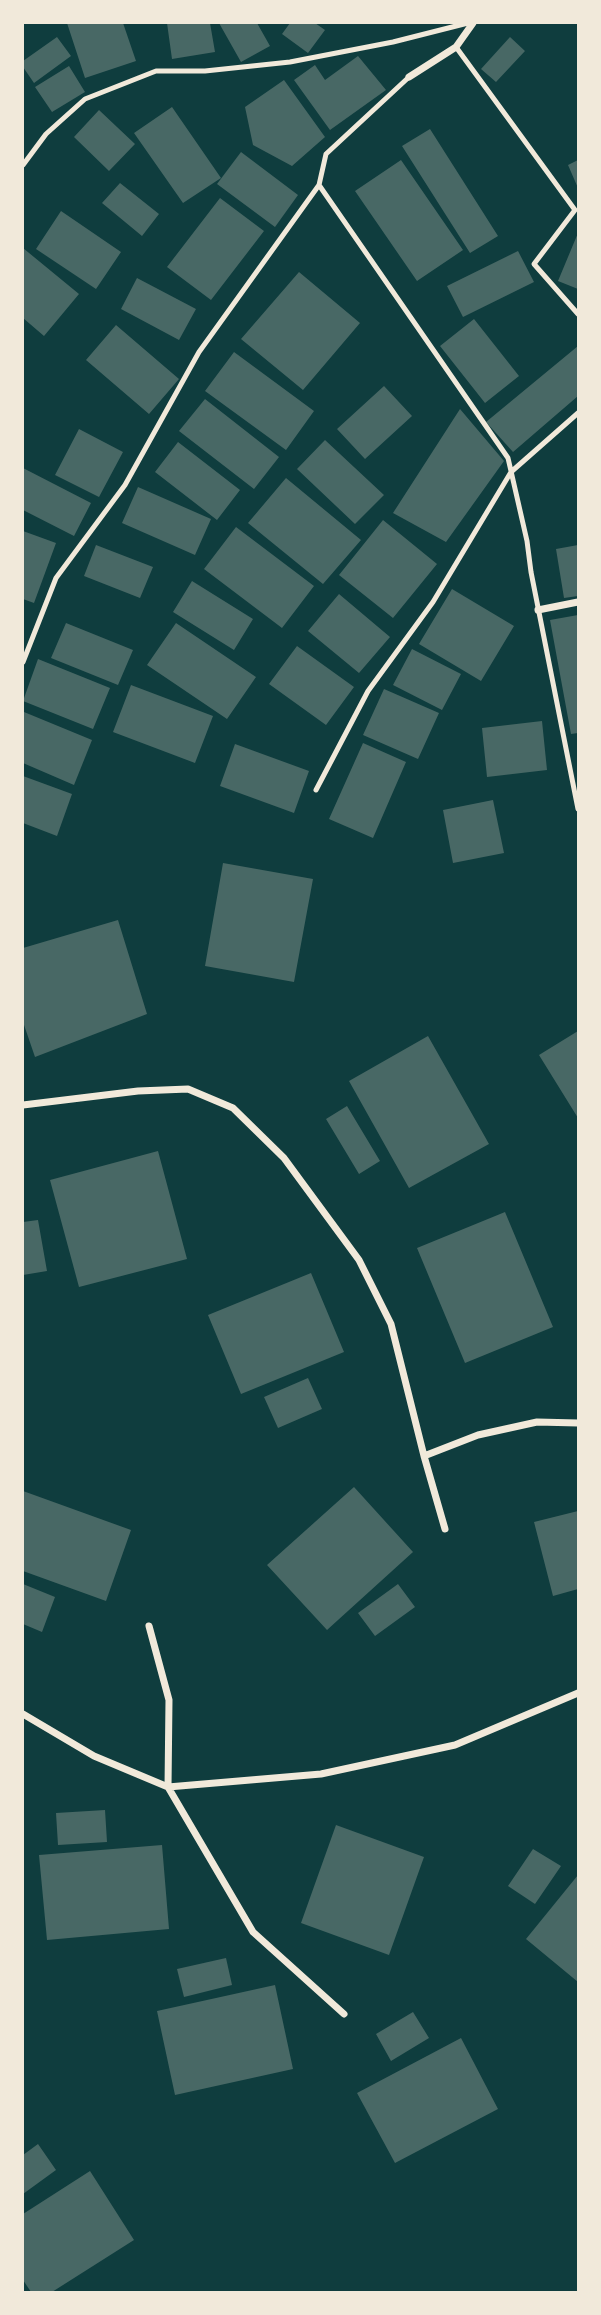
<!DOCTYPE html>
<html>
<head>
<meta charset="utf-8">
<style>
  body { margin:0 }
  #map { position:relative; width:601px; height:2315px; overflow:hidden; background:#0f3d3e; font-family:Roboto,sans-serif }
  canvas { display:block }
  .frame { position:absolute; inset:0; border:24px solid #f1e9da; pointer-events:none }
</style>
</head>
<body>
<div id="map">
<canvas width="601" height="2315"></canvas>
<div class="frame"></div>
</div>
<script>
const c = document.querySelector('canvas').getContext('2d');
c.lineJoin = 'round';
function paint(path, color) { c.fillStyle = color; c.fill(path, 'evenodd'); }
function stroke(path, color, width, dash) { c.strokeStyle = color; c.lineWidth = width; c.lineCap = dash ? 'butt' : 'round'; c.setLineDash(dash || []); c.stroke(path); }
const building = new Path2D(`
  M67,23H123L136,61L85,78Z
  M167,23H210L215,52L172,59Z
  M219,23H257L270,46L241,62Z
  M290,23H315L325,30L308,53L282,34Z
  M57,37L71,56L34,83L23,67V61Z
  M510,37L525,51L496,82L481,69Z
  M358,56L386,90L330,130L294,80L315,65L325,80Z
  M69,66L85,92L52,112L35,87Z
  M284,80L325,137L292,166L253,145L245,107Z
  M172,107L221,178L183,203L134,133Z
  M99,110L135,144L109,171L74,137Z
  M430,129L498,236L470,253L402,146Z
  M241,152L298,195L275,227L217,184Z
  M401,160L463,250L417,281L355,191Z
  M578,160V188L568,165Z
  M120,183L159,214L142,236L102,203Z
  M220,198L264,231L211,300L167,267Z
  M61,211L121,252L96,289L36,249Z
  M578,233V289L558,281Z
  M23,248L79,294L44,336L23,318Z
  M518,251L534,282L463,317L447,286Z
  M299,272L360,323L303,390L241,339Z
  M137,278L196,309L179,340L121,309Z
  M474,319L519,376L485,403L440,346Z
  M116,325L179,379L149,414L86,360Z
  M578,346V396L513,452L486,422Z
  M234,352L314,411L286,450L205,391Z
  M384,386L412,416L365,459L337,429Z
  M205,399L279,457L254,489L179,431Z
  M460,409L504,461L446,542L393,513Z
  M79,429L123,452L99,497L55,475Z
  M325,440L384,495L355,524L297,469Z
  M178,442L240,490L217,520L155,472Z
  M23,468L91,503L74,536L23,510Z
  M286,478L361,540L323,584L248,523Z
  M138,487L211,519L195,555L122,523Z
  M383,520L437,564L393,618L339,575Z
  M236,527L314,586L282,628L204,569Z
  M23,531L56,543L34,603L23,599Z
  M96,545L153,567L140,598L84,576Z
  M578,545V596L564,598L556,549Z
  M192,581L253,619L234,650L173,612Z
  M452,589L514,626L481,681L419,644Z
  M339,594L390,637L359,673L308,631Z
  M578,615V733L571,734L550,620Z
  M66,623L133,650L118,685L51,658Z
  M176,623L256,677L227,719L147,665Z
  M297,646L354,687L326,725L269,684Z
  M412,649L461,674L442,710L393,685Z
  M38,659L110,688L93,729L23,701Z
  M131,685L213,716L195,763L113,732Z
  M384,689L439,713L418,759L363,735Z
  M24,712L92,740L74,785L23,763Z
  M542,721L547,770L487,777L482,728Z
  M363,743L406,762L373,838L329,819Z
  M235,744L309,771L294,813L220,786Z
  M23,776L72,794L57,836L23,823Z
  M493,800L504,853L453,863L443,810Z
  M223,863L313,879L294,982L205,966Z
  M118,920L147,1014L35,1057L23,1022V948Z
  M578,1031V1118L539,1055Z
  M428,1036L489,1144L409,1188L349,1081Z
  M347,1106L380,1161L359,1174L326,1119Z
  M158,1151L187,1259L79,1287L50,1180Z
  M505,1212L553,1327L465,1363L417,1248Z
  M38,1220L47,1271L23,1275V1222Z
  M311,1273L344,1352L241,1394L208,1315Z
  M308,1378L322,1409L278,1428L264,1397Z
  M354,1487L413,1552L327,1630L267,1565Z
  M23,1491L131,1530L106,1601L23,1571Z
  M578,1511V1589L553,1596L534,1522Z
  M23,1584L55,1597L42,1632L23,1624Z
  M398,1584L415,1607L375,1636L358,1613Z
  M105,1810L107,1842L58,1845L56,1813Z
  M336,1825L424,1857L389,1955L301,1923Z
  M162,1845L169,1929L47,1940L39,1855Z
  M533,1849L561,1866L535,1904L508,1886Z
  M578,1875V1982L526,1939Z
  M226,1958L232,1985L184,1997L177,1969Z
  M275,1985L293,2069L175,2095L157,2011Z
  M413,2012L429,2038L391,2061L376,2034Z
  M461,2038L498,2109L395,2163L357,2093Z
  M38,2144L56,2170L23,2194V2155Z
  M90,2171L134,2240L52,2292H31L23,2280V2214Z`);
const service = new Path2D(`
  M456,47L575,210L534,264L578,314
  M23,165L46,134L85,99L156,71H205L290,62L393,42L468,23
  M319,185L508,458L527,541L531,572L578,809
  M23,662L56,578L125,485L199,352L319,185L326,154L409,77
  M316,790L368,691L433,602L511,472L578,413`);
const minor = new Path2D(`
  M409,77L456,47L473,23
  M538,610L578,602
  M23,1105L138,1091L188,1089L233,1108L284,1158L359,1260L391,1324L424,1456L478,1435L537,1422L578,1423
  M424,1456L445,1529
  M149,1626L169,1700L168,1787L253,1932L344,2014
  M23,1714L94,1756L168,1787L321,1774L455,1745L578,1693`);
paint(building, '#486865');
stroke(service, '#f1e9da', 5);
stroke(minor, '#f1e9da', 7);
</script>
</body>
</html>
